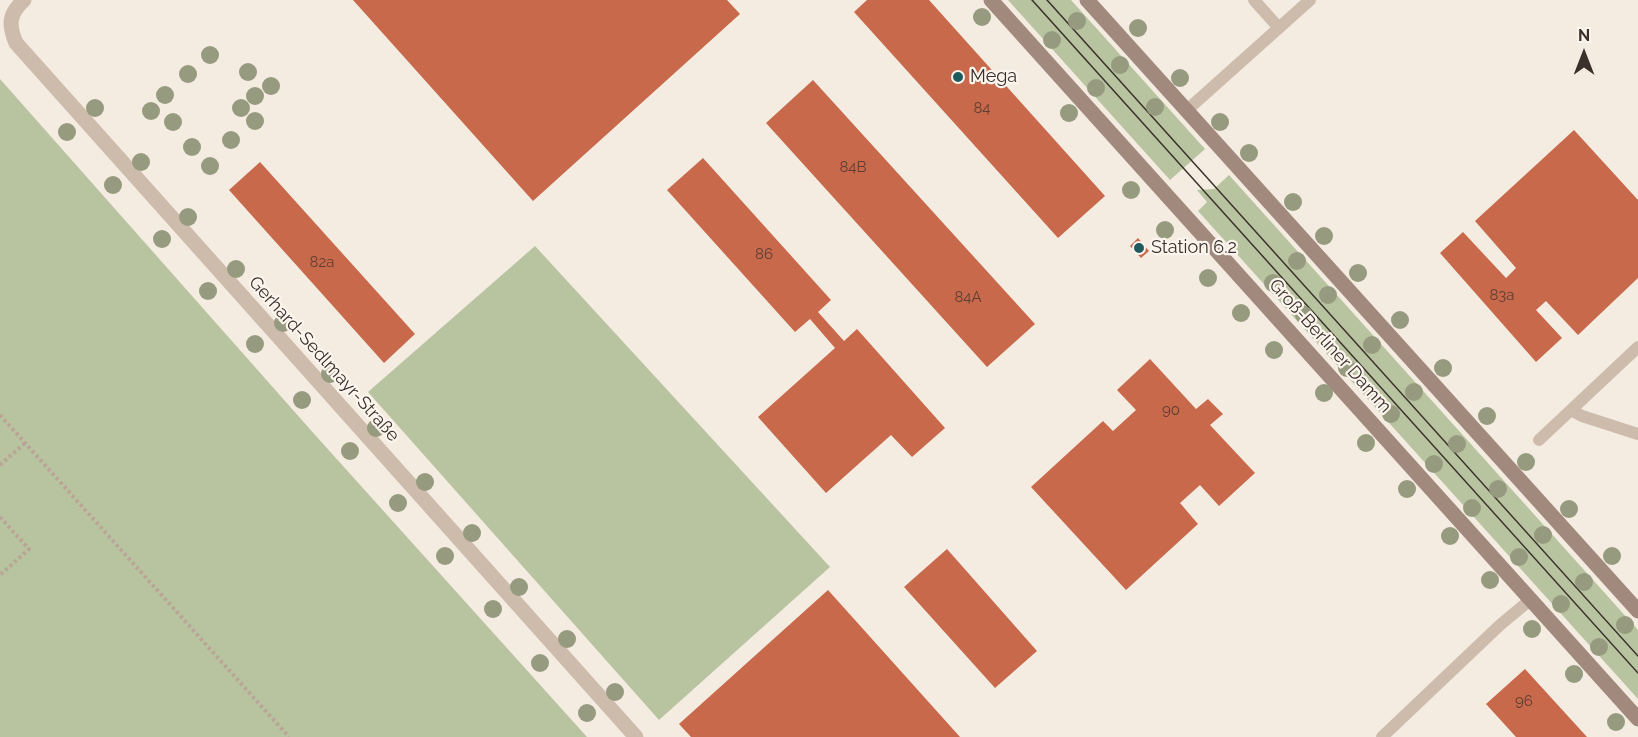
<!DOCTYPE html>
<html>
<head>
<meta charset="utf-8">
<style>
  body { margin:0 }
  #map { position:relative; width:1638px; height:737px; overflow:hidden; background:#f4ebe1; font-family:Raleway,sans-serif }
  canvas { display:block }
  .north { position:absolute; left:1554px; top:24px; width:60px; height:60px; -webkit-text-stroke:4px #fbf5ee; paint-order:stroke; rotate:0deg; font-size:16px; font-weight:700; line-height:24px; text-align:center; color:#3b302b }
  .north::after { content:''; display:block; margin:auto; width:21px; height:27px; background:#3b302b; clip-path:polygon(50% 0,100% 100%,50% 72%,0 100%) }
</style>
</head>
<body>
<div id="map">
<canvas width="1638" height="737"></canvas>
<div class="north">N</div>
</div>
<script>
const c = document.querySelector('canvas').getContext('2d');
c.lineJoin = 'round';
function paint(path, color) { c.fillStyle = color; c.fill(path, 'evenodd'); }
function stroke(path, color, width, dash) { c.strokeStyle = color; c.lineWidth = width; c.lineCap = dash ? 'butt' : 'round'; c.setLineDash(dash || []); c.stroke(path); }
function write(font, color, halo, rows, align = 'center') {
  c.font = font + ' Raleway,sans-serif'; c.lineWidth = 4.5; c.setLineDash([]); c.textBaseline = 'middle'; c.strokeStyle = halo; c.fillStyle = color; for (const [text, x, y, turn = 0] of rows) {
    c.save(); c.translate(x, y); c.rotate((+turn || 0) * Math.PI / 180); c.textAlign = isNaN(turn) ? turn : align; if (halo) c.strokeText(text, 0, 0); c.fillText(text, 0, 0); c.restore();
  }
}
const green = new Path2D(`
  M1008,0H1071L1205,149L1170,180Z
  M0,79L316,436L587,737H0Z
  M1229,175L1638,630V699L1198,211L1207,202L1197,190L1214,189Z
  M535,246L830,567L659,720L368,392Z`);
const building = new Path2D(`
  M353,0H727L740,14L533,201Z
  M867,0H929L1105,196L1058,238L854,12Z
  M813,80L1035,324L987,367L766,123Z
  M1574,130L1638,200V278L1578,335L1546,301L1536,310L1562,338L1536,362L1440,253L1463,232L1506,278L1516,268L1475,221Z
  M703,158L831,300L818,312L844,341L857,329L945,428L912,457L891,435L826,493L758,417L835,348L810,319L795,332L667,190Z
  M260,162L415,334L384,363L229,190Z
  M1138,238L1149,251L1141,258L1130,246Z
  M1150,359L1196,409L1208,399L1223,414L1210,425L1255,473L1219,506L1200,485L1180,503L1198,524L1126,590L1031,487L1103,421L1113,431L1136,410L1117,390Z
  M947,549L1037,651L995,688L904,587Z
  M828,590L960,737H691L679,724Z
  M1525,669L1587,737H1516L1486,704Z`);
const path = new Path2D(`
  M0,415L289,737
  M0,465L25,443
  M0,517L29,549L0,575`);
const service = new Path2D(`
  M1254,0L1279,28
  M1186,111L1310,0
  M1571,410L1582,416L1638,434
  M1539,440L1638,347
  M1382,737L1500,625L1530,600`);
const minor = new Path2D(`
  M24,0C9,14 8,24 16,43L636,737`);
const secondary = new Path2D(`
  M991,0L1638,719
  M1087,0L1638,611`);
const tram = new Path2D(`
  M1032,0L1638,673
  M1047,0L1638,656`);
const trees = [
  [982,17],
  [1077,21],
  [1138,28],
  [1052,40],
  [210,55],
  [1120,65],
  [248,72],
  [188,74],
  [1180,78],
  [271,86],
  [1096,88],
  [165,95],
  [255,96],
  [1155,107],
  [95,108],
  [241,108],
  [151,111],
  [1069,113],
  [255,121],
  [173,122],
  [1220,122],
  [67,132],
  [231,140],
  [192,147],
  [1249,153],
  [141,162],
  [210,166],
  [113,185],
  [1131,190],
  [1293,202],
  [188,217],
  [1165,230],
  [1324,236],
  [162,239],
  [1297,261],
  [236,269],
  [1358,273],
  [1208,278],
  [1273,283],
  [208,291],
  [1328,295],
  [1241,313],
  [1304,315],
  [1400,320],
  [283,323],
  [255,344],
  [1372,345],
  [1274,350],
  [1347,368],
  [1443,368],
  [330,374],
  [1414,392],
  [1324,393],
  [302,400],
  [1391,414],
  [1487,416],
  [376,428],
  [1366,443],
  [1457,444],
  [350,451],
  [1526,462],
  [1434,464],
  [425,482],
  [1407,489],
  [1498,489],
  [398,503],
  [1472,508],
  [1569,509],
  [472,533],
  [1543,535],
  [1450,536],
  [445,556],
  [1612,556],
  [1519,557],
  [1490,580],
  [1584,582],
  [519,587],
  [1561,604],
  [493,609],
  [1625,625],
  [1532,629],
  [567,639],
  [1599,647],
  [540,663],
  [1574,674],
  [615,692],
  [587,713],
  [1616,722]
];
const markers = [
  [958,77,6,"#1f5a5e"],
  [1139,248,6,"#1f5a5e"]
];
const numberNames = [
  ["84",982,108],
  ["84B",853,167],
  ["86",764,254],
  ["82a",322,262],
  ["83a",1502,295],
  ["84A",968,297],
  ["90",1171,410],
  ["96",1524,701]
];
const poiNames = [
  ["Mega",970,77],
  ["Station 6.2",1151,248]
];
const streetNames = [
  ["Groß-Berliner Damm",1330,346,48],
  ["Gerhard-Sedlmayr-Straße",324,359,48]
];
paint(green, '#b8c4a0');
paint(building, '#c8694b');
stroke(path, '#b9a596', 4, [3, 3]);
stroke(service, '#cdbbac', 12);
stroke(minor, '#cdbbac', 15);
stroke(secondary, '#a18a7d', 15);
stroke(tram, '#3b302b', 1.5);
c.fillStyle = '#969b7f';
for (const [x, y] of trees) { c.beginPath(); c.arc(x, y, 9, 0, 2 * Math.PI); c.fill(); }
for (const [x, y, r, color] of markers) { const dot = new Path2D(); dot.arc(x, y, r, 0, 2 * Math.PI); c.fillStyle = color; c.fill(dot); stroke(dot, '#fbf5ee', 2); }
write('15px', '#5e3e33', null, numberNames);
write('18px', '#3b302b', '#fbf5ee', poiNames, 'left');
write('18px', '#3b302b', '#fbf5ee', streetNames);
</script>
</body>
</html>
